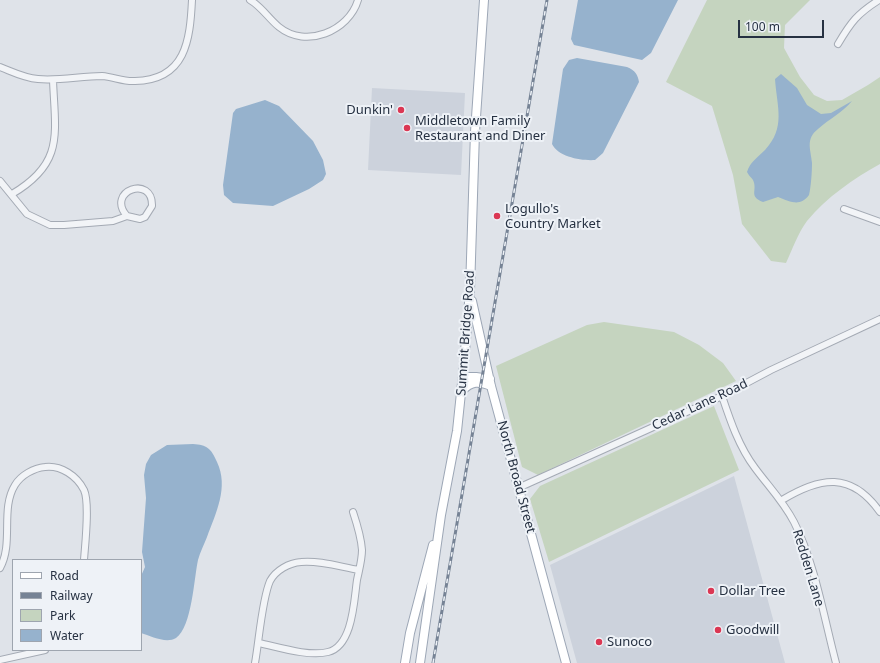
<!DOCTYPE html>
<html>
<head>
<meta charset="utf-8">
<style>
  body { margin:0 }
  #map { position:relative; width:880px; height:663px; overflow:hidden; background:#dfe3e9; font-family:"Noto Sans",sans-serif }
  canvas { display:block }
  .legend { position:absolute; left:12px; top:559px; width:130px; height:92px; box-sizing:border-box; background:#eef2f7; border:1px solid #9ea5af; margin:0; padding:5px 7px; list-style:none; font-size:12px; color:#263142 }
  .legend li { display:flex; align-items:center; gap:8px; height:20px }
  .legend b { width:20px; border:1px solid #9ea5af }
  .scale { position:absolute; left:738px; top:20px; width:86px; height:18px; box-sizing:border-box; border:2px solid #263142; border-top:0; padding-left:5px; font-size:12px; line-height:14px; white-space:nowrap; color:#263142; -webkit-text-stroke:3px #eef2f7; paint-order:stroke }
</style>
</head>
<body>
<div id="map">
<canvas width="880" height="663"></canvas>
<ul class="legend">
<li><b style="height:5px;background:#fff"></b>Road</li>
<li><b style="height:5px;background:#768395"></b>Railway</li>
<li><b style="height:11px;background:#c5d4bf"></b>Park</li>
<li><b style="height:11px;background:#96b2cd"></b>Water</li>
</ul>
<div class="scale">100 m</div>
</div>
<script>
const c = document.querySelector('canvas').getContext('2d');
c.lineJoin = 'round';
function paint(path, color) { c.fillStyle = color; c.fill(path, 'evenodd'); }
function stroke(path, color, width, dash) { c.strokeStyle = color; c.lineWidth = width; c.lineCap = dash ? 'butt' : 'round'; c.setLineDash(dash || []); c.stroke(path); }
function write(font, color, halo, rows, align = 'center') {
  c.font = font + ' "Noto Sans",sans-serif'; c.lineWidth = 4; c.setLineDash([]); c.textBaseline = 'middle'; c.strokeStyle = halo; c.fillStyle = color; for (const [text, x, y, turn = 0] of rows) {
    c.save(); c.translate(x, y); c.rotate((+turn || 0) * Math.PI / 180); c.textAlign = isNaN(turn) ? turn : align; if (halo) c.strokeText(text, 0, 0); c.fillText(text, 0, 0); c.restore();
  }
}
const built = new Path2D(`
  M372,88L465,93L461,175L368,170Z
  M734,476L785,663H577L550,565Z`);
const green = new Path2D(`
  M707,0H810L785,25L784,48L800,77L814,95L827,101L842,100L868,85L880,77V164C853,179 827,197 807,221C798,233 792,250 786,263L771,261L742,224L733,175L712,106L666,82Z
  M604,322L674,332L699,345L723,363L736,381L538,475L522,467L496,366L587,325Z
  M714,406L739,470L549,562L530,499L540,486Z`);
const water = new Path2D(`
  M578,0H678L651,53L642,60L574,45L571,39Z
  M577,58L627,67C635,70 638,75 639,82L603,153L595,160C582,161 558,157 552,144L563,69L569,60Z
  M781,74L797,88L807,105L821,114L831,113L852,101C842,113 829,119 818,129C805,139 811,150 812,163C812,172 811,186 809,195C800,207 791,202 778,197L763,202C748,196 758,191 753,180C751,177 749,176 747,172C750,162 758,157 765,150C786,127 777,108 775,79Z
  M265,100L279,106L313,141L323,160L326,174L323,180L309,189L273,206L233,203L224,195L223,185L233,113L236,109Z
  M193,444C207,445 211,448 217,462C229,487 216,513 207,537C204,545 200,552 198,560C194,578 192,627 176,638C166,644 151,636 141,633V576L145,567L142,552L146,498L144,475L146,464L151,455L167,445Z`);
const minor = new Path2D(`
  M250,0C261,6 269,19 279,27C306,49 349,31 358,0
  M838,44C851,22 857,14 879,0
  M0,67C13,72 24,78 38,79C59,81 81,76 102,76C114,77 124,82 135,81C186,80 190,40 192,0
  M0,181L27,214L50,225H64L113,221L127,216L140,219L145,217L152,206C153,174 105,191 127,216
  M12,194C65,163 55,133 53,80
  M844,209L880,222
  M722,396C730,420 739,447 755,468C769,487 783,501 794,522C815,563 824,618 836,663
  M518,488L722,396L771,370L880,319
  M782,500C820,477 851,471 880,512
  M0,568C14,543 0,509 15,485C21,475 34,468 45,467C61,465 77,476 84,490C90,503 85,545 84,560
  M259,643C278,647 309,657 328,652C353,646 354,600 357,580C359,570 362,560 362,550C361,536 357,524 353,512
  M0,660L45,650
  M255,663C259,641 262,599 270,581C276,570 289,563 301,562C319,560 341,567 359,570`);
const major = new Path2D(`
  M472,301L491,386L566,663
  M463,377H476L490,379
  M462,391C471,381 479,381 491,386
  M405,663L410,633L433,545
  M420,663L441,515L457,431L464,364L470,290L475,132L484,0`);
const rail = new Path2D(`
  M433,663L547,0`);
const markers = [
  [401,110,4,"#db3753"],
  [407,128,4,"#db3753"],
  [497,216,4,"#db3753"],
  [711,591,4,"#db3753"],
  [718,630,4,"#db3753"],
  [599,642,4,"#db3753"]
];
const poiNames = [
  ["Dunkin'",393,110,"right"],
  ["Middletown Family",415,121],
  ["Restaurant and Diner",415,136],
  ["Logullo's",505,209],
  ["Country Market",505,224],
  ["Dollar Tree",719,591],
  ["Goodwill",726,630],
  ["Sunoco",607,642]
];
const streetNames = [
  ["Summit Bridge Road",466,333,-86],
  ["Cedar Lane Road",700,405,-25],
  ["North Broad Street",516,477,75],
  ["Redden Lane",808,568,73]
];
paint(built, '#ccd2dc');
paint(green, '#c5d4bf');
paint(water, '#96b2cd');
stroke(minor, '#a4aab4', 8);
stroke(major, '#9da7b6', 10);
stroke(minor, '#f2f4f7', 6);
stroke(major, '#fff', 8);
stroke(rail, '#768395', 3);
stroke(rail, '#eef2f7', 1.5, [4.5]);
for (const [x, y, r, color] of markers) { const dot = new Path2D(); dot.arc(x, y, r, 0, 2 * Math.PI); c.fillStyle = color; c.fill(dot); stroke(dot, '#eef2f7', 1.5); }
write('13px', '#263142', '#eef2f7', poiNames, 'left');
write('13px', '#263142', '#eef2f7', streetNames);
</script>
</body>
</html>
